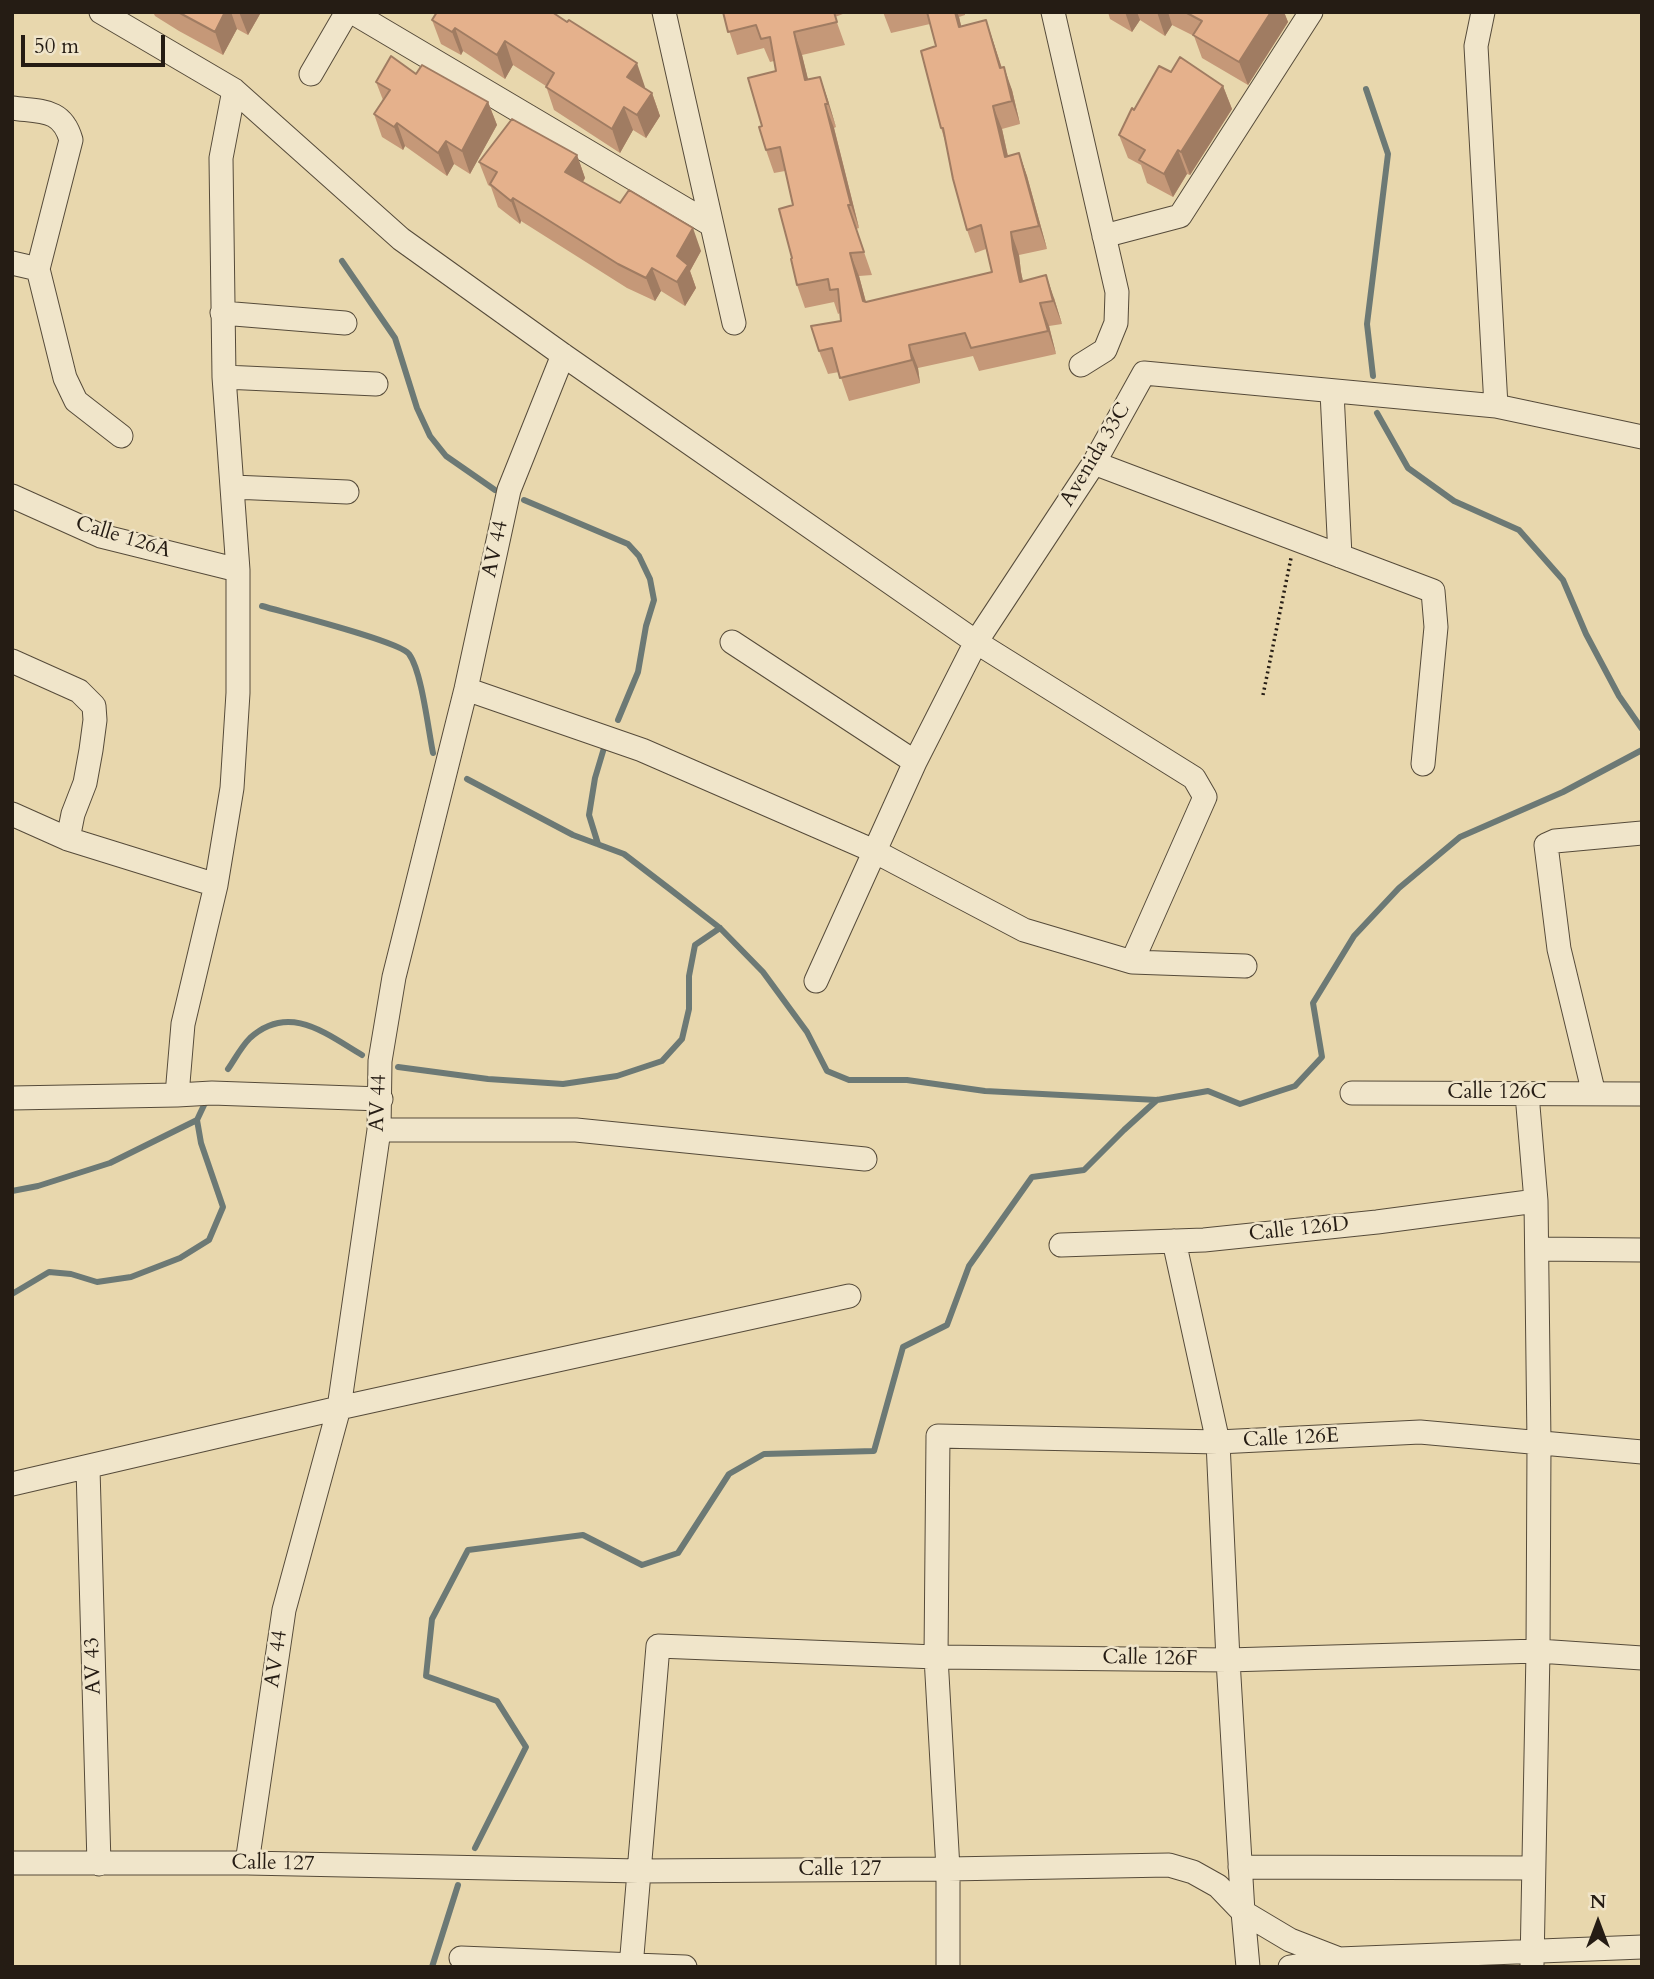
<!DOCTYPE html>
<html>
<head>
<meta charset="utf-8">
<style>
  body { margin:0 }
  #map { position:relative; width:1654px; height:1979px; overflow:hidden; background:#e8d7ad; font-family:Cardo,serif }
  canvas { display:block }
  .frame { position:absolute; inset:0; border:14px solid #251c14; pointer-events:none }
  .north { position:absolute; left:1563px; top:1888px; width:70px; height:70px; -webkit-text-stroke:5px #f0e5ca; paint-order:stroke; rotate:0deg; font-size:19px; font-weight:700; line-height:28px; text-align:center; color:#251c14 }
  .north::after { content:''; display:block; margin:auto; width:24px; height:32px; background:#251c14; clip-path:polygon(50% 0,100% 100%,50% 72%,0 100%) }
  .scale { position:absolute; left:21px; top:35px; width:144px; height:32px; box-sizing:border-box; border:4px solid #251c14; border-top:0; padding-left:9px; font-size:21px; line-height:24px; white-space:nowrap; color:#251c14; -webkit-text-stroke:5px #f0e5ca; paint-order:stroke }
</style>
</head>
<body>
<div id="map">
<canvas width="1654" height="1979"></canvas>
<div class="frame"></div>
<div class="north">N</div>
<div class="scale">50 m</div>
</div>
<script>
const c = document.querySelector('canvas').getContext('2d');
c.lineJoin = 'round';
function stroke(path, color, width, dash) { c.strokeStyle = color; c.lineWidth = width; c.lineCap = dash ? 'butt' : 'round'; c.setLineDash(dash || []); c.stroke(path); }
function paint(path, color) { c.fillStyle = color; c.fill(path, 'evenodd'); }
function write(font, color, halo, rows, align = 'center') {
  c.font = font + ' Cardo,serif'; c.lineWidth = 5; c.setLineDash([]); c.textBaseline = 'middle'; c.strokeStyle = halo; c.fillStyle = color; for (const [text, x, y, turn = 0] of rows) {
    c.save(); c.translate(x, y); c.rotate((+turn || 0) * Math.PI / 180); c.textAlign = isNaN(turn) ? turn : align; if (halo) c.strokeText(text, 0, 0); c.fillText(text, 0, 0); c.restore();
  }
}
const stream = new Path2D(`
  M1366,89L1388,154L1367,324L1373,376
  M342,261L395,338L417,408L430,436L446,456L495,490
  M1377,413L1408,468L1454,501L1519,530L1563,580L1586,634L1619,696L1642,729
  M524,500L628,544L639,556L650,579L654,600L646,626L638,672L618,720
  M262,606C286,613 399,641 409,654C422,672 428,729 433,753
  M467,779L573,835L624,854L671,890L720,928L763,972L807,1032L827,1071L849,1080H907L985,1091L1157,1100L1208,1091L1240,1104L1295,1086L1322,1057L1313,1003L1354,936L1399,888L1460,837L1563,792L1642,750
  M598,844L589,815L595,778L604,748
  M398,1067L488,1079L563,1084L617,1076L662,1061L682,1039L689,1009V976L695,945L720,928
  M228,1069C235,1059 241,1047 250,1038C289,1003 325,1033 362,1055
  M12,1191L38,1186L110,1163L197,1120
  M12,1294L49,1272L71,1274L97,1282L131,1277L180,1258L209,1240L223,1207L201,1143L197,1120L205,1103
  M475,1848L526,1747L497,1701L426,1676L432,1619L468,1550L583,1535L642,1565L678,1553L729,1474L764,1454L874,1451L903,1347L947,1325L969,1266L1032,1177L1084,1170L1124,1130L1157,1100
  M432,1967L458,1885`);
const path = new Path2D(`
  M1263,695L1291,558`);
const minor = new Path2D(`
  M101,12L234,90L401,239L563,355L976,642L1194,778L1205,797L1132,962
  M352,12L712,225
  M664,12L734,323
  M1053,12L1117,292L1116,323L1105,350L1081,365
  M1483,12L1476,46L1496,406
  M311,74L347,12
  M12,108C41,112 62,108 71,140L38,269L65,378L76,401L121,436
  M1104,236L1180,216L1311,12
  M12,263L38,269
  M222,313L345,323
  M224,377L376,384
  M1332,392L1340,556
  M1094,463L1433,591L1436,627L1423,764
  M233,487L347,492
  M12,496L101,536L238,570
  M732,642L915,762
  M12,661L79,691L94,706L95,720L91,750L85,783L73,814L68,839
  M466,689L642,750L874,851L1024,930L1132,962L1245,966
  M12,814L68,839L216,885
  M816,981L915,762L976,642L1094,463L1144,373L1496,406L1642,437
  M1352,1093L1642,1094
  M1527,1094L1536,1201L1539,1443L1538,1651L1532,1965
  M1594,1094L1559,949L1546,845L1555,841L1642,833
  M177,1095L183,1024L216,885L232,788L238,693V570L224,377L221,158L234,90
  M12,1098L177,1095L212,1093L381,1099
  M379,1130H576L865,1159
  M1174,1241L1218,1442L1228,1660L1243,1912L1248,1967
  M1061,1245L1204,1240L1377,1222L1536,1201
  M1537,1249L1642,1250
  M88,1468L99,1864
  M12,1484L339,1408L849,1296
  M12,1863H247L639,1871L948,1869L1169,1865L1193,1872L1218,1886L1243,1912L1290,1940L1339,1959L1642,1947
  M247,1863L284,1610L339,1408L379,1130L380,1061L394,977L466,689L509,490L563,355
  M1240,1867L1533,1868
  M461,1958L685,1967
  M631,1967L658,1646L936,1657L1228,1660L1538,1651L1642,1658
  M948,1967V1869L936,1657L938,1436L1218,1442L1420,1432L1642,1452
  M1290,1967L1338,1959`);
const wall = new Path2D(`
  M153,12H259L260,14L248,35L237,29L223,55L179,31L155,16Z
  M437,12L645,87L644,88L652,93L660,116L646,138L633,130L620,153L554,110L546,86L513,65L505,79L463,51L461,55L441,44L432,20Z
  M723,12H848L835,17L845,45L802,55L808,80L820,77L836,127L834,128L859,228L856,229L872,275L859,276L866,302L992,272L986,249L975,253L967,230L945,141L941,128L936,46L930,24L891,33L883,12H965V15L959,17L961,26L986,20L1002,68L1012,90L1020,124L1002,129L1008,156L1019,153L1027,176L1047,249L1019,255L1021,272L1023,281L1054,298L1062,324L1049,326L1056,354L979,371L973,356L918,368L920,383L849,401L839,372L828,374L819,351L841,321L840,313L838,314L834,302L805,308L797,285L792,258L793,205L785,171L774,173L766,150L762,126L776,71L774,61L770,62L764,48L737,55Z
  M1108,12H1284L1288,22L1248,85L1202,58L1194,36L1172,25L1165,36L1140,20L1132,32L1110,19Z
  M416,74L488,102L497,125L470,174L454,164L447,176L405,146L403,150L382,137L374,114L383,100L376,82Z
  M1223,86L1232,109L1190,175L1187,174L1173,197L1147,183L1141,165L1128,158L1119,135L1134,110Z
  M577,155L585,178L583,182L701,251L690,271L696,288L685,306L661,291L655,301L627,288L521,221L520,224L498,207L491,187L488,185L479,162Z`);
const shadedWall = new Path2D(`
  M225,12H231L237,29L223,55L215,32Z
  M239,12H259L260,14L248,35Z
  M955,12H957L959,17L967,50L959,27Z
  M1125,12H1137L1140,20L1132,32Z
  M1157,12H1168L1172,25L1165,36Z
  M1271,12H1284L1288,22L1248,85L1239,62Z
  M986,20L994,44L1009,91L1000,68Z
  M455,28L463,51L461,55L452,32Z
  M794,32L802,55L814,103L805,80Z
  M505,41L513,65L505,79L497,55Z
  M637,63L645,87L636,100L627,77Z
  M1004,67L1012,90L1020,124L1012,101Z
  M820,77L828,100L836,127L828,104Z
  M1223,86L1232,109L1190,175L1181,152Z
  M652,93L660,116L646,138L637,115Z
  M488,102L497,125L470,174L462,151Z
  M825,104L834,128L859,228L851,205Z
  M993,106L1002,129L1013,180L1005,157Z
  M624,107L633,130L620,153L612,129Z
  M397,123L405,146L403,150L394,127Z
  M446,141L454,164L447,176L438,153Z
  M1178,150L1187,174L1173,197L1164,174Z
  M1019,153L1027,176L1047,249L1039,226Z
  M577,155L585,178L574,196L565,172Z
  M513,198L521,221L520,224L511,201Z
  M693,228L701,251L690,271L696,288L685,306L677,282V256Z
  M1011,232L1019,255L1021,272L1028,305L1020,282L1013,249Z
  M850,253L859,276L872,325L863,301Z
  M652,268L661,291L655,301L646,278Z
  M1046,275L1054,298L1062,324L1053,301Z
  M1040,303L1049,326L1056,354L1048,331Z
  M909,345L918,368L920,383L912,360Z`);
const building = new Path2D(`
  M178,12H225L215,32Z
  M437,12H552L567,22L569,20L637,63L627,77L652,93L637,115L624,107L612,129L546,87L554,73L505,41L497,55L455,28L452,32L432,20Z
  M723,12H834L837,22L794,32L805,80L820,77L828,104H825L851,205H848L864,252L850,253L863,301L866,302L992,272L981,225L967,230L953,179L943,128H941L921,51L936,46L927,12H955L959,27L986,20L1000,68L1004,67L1012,101L993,106L1005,157L1019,153L1039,226L1011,232L1013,249L1020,282L1046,275L1053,301L1040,303L1048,331L971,348L965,333L909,345L912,360L840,378L832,348L819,351L811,326L841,321L838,289L830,290L828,279L797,285L791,259L792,258L779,209L793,205L780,147L766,150L759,127L762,126L748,78L776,71L770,37L761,39L756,25L728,32Z
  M1185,12H1271L1239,62L1193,35L1202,21Z
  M391,56L416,74L422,65L488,102L462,151L446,141L438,153L397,123L394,127L374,114L390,90L376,82Z
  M1180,57L1223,86L1181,152L1178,150L1164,174L1139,160L1145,150L1119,135L1132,108L1134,110L1159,66L1171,72Z
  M512,119L577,155L565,172L620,203L629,190L693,228L677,256L688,265L677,282L652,268L646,278L618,264L513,198L511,201L490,184L497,172L479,162Z`);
const streetNames = [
  ["Avenida 33C",1096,455,-59],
  ["Calle 126A",123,538,17],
  ["AV 44",496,549,-78],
  ["Calle 126C",1497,1093],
  ["AV 44",379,1103,-88],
  ["Calle 126D",1299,1230,-6],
  ["Calle 126E",1291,1439,-3],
  ["AV 44",277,1659,-82],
  ["Calle 126F",1150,1659,1],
  ["AV 43",94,1666,-92],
  ["Calle 127",273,1864,1],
  ["Calle 127",840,1870]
];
stroke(stream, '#6c7975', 6);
stroke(minor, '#564b3a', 25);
stroke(path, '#251c14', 3.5, [2, 3.5]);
stroke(minor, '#f0e5ca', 23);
paint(wall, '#c59878');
paint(shadedWall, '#a07c62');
paint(building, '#e5b18c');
stroke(building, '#a07c62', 2);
write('21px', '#251c14', '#f0e5ca', streetNames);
</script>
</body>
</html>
